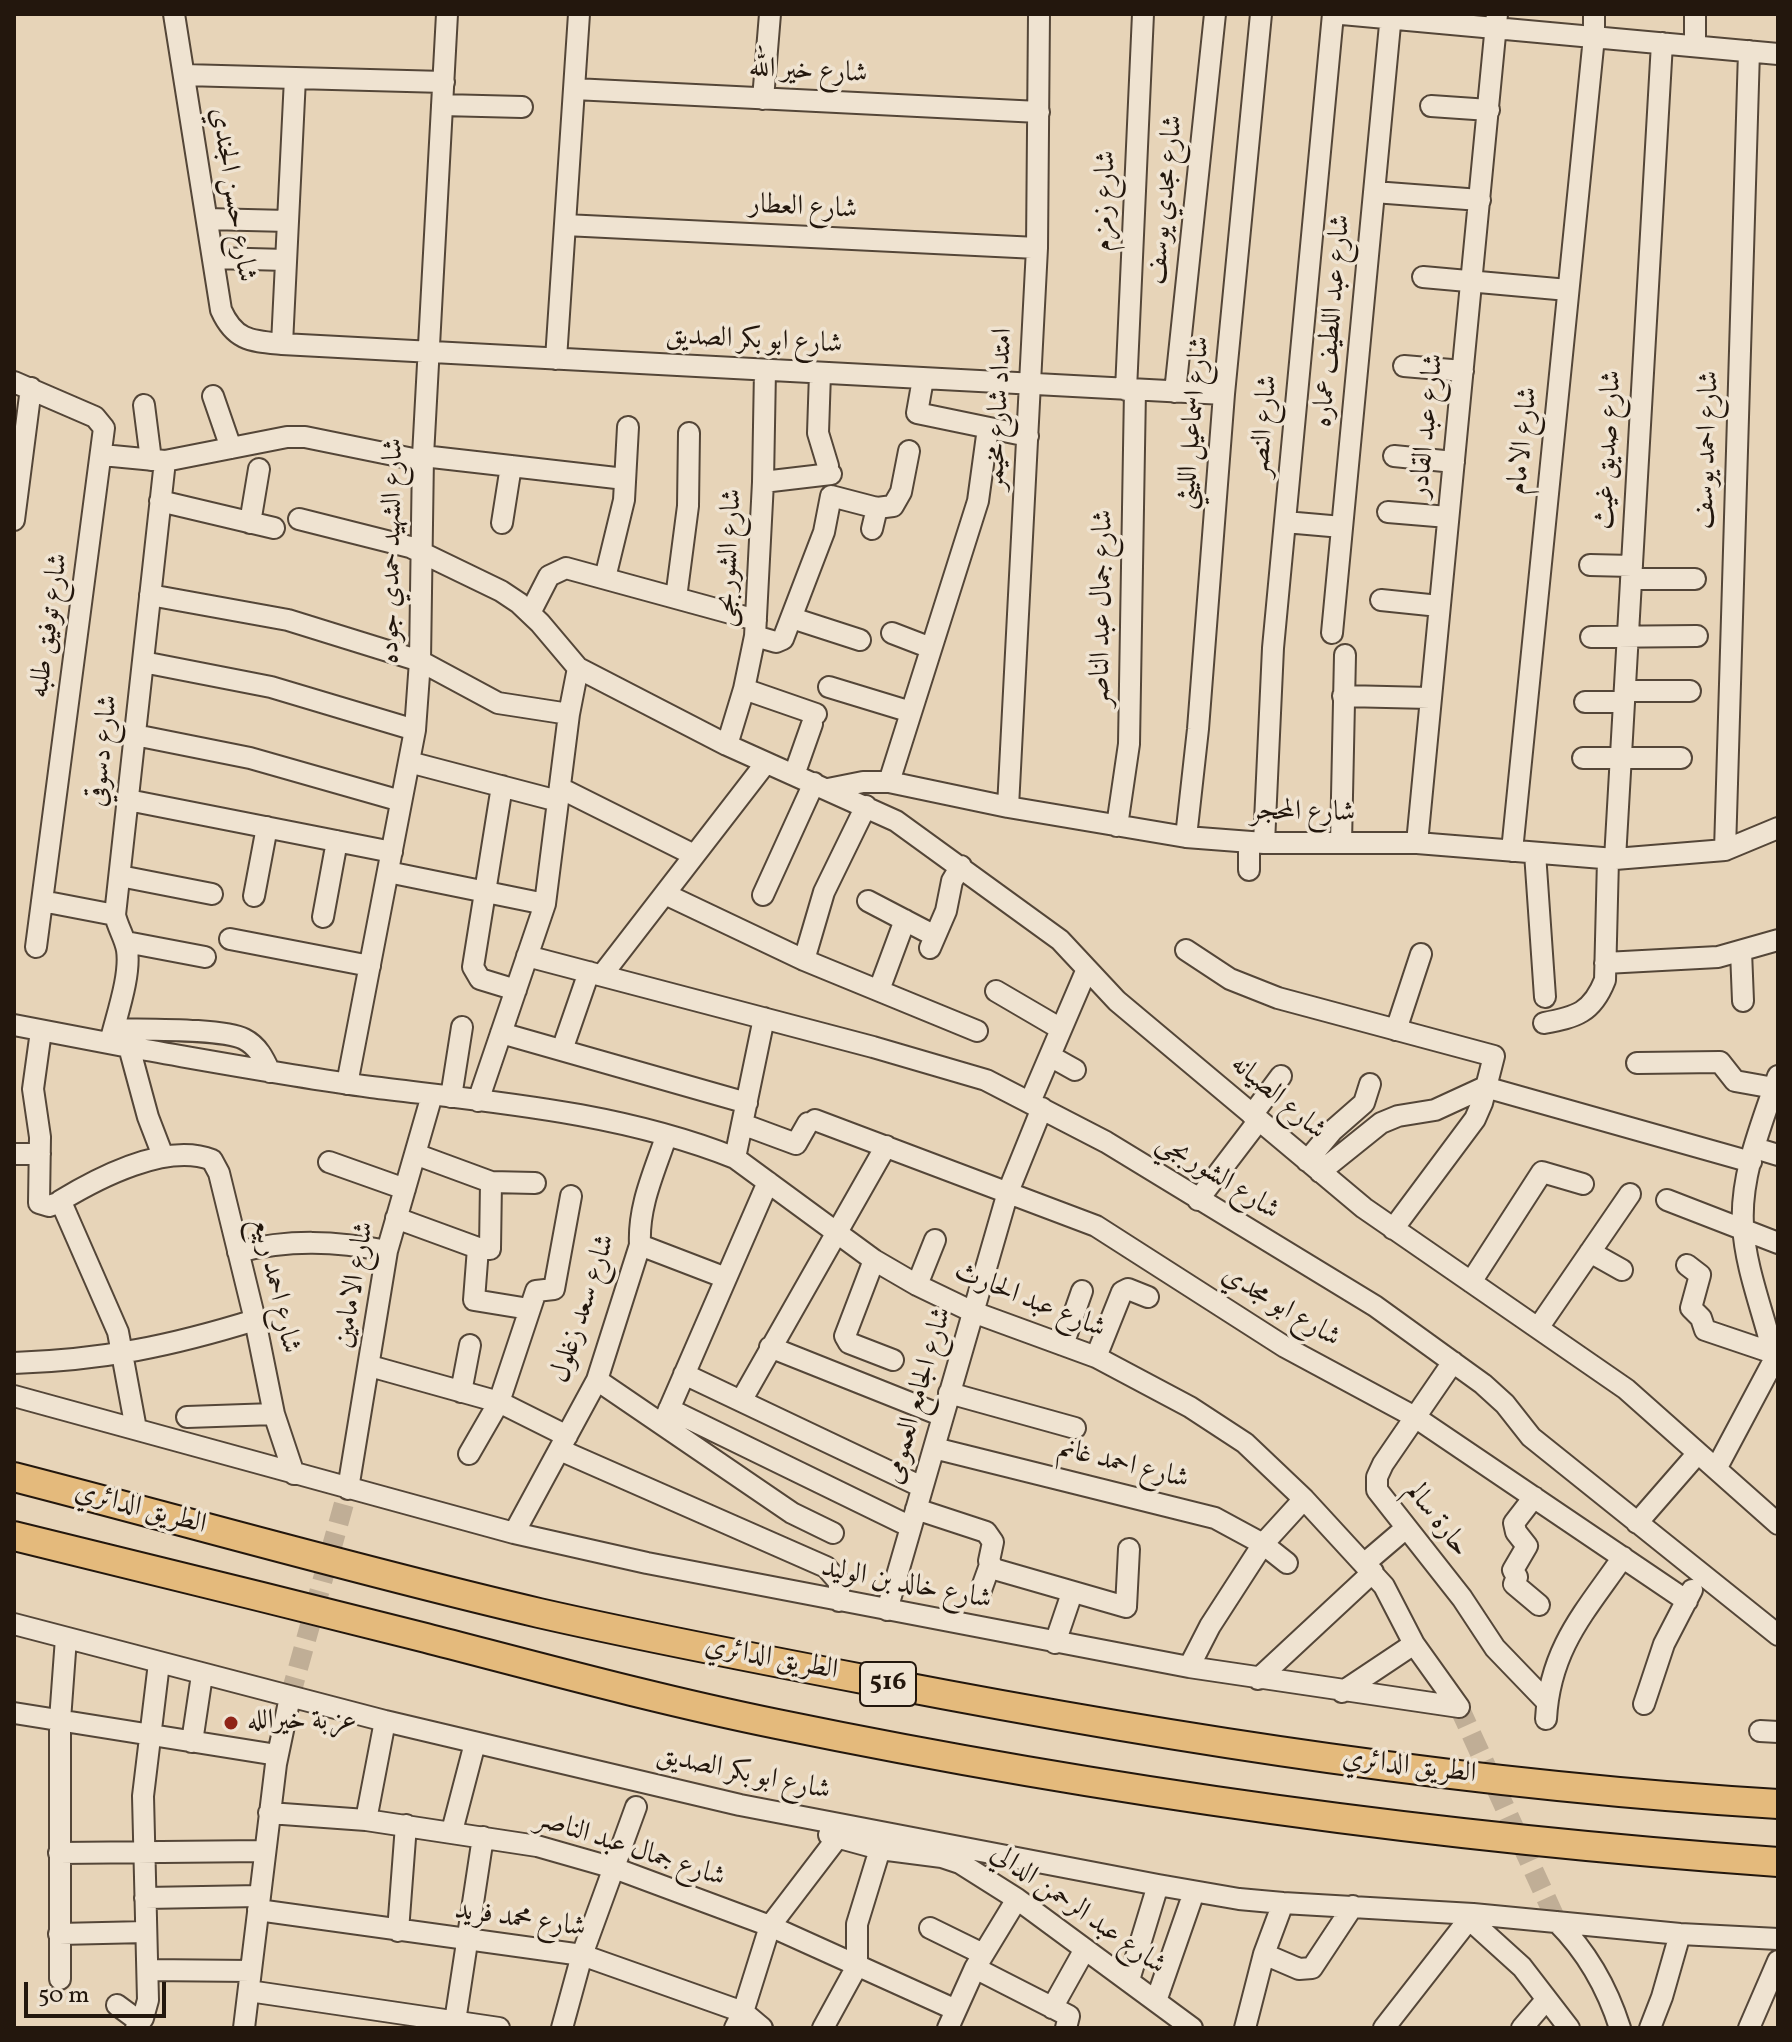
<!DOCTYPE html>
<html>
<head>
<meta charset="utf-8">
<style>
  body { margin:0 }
  #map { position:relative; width:1792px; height:2042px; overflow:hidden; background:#e7d4b8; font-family:Vollkorn,serif }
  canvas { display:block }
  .frame { position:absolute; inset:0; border:16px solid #23170d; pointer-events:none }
  .scale { position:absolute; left:24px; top:1982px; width:142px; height:36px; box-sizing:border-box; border:4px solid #23170d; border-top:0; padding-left:10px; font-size:24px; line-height:28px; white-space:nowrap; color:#23170d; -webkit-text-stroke:6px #efe3d1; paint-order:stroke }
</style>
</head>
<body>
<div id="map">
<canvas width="1792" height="2042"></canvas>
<div class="frame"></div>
<div class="scale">50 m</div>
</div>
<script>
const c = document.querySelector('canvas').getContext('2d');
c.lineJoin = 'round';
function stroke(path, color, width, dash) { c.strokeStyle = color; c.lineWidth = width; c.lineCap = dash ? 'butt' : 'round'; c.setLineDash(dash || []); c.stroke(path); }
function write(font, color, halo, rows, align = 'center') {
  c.font = font + ' Vollkorn,Amiri,serif'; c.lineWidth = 7; c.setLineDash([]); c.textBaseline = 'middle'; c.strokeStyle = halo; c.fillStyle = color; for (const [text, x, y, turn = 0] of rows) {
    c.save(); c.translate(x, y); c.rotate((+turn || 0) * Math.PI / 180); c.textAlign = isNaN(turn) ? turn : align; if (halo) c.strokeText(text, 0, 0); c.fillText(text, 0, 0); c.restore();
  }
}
const minorTunnel = new Path2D(`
  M290,1697L348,1489
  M1459,1707L1557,1922`);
const minor = new Path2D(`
  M174,14L221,310C235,341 251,341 282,344L1224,394
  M1342,14L1778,54
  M1695,14V46
  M184,75L444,82
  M574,89L1039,112
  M763,99L770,14
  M442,105L522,107
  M1431,106L1489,110
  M1374,192L1480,200
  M207,219L288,221
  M565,225L1037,248
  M213,258L286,260
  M1423,277L1568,290
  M282,344L295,78
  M556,359L579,14
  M1404,366L1463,371
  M820,373L818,433L828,466
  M923,379L917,413L1028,436
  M14,382L95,417L104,428L36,947
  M1126,390L1143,14
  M1175,392L1215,14
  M213,396L231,448
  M144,405L151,460
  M102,455L165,461L287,437H305L423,461
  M423,456L625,479
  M1394,456L1454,462
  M763,482L831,474
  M160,501L274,528
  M1388,512L1448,517
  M299,519L410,547L501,591L519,603L540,623L578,668L727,745L896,821L1060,940L1117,1001L1364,1208L1626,1389L1778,1524
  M14,520L31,388
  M1285,522L1342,527
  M250,523L259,469
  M502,523L511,466
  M872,529L877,508
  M1590,565L1632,566
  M605,578L624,500L628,427
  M1631,579H1695
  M150,595L288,620L420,661L498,703L569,714
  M676,598L688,506L689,433
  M1381,600L1439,606
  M530,613L549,576L566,568L756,620
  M792,618L860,640
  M892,633L931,648
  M1332,633L1391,14
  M755,636L776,642L783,639L824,532L831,496L877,508L893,506L901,492L909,451
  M1591,637L1697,636
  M143,662L271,687L415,730
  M829,687L911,712
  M744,689L816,714
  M1625,691H1690
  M1343,696L1430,698
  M1585,702H1624
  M135,735L250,758L401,801
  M727,745L744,689L755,636L763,482L765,370
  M1583,758H1681
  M409,762L558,801
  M794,775L812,724
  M889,782L978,501L988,428
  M502,786L473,967L480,979L516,990
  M560,788L694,855
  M828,789L863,782H889L1008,807L1186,837L1264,843H1417L1615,859L1725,850L1778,828
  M128,800L392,852
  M1008,807L1037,248L1039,14
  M1117,826L1129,744L1135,390
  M1186,837L1198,729L1224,394L1261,14
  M1264,843L1273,648L1333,14
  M1341,843L1345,655
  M1417,843L1497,14
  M1725,850L1749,51
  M1512,851L1594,37V14
  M1535,853L1545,997
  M1615,859L1662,43
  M1249,870V842
  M388,872L545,904
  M120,876L212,894
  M665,894L804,960L977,1031
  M763,895L814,783
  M254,896L267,827
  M42,901L115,915
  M868,901L935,936
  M323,917L337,841
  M230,939L370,966
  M126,942L205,957
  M930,948L946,911L952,881L961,866
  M1186,950L1230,979L1278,998L1494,1056L1482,1103L1475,1119L1393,1229
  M1741,951L1743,1001
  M527,956L873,1047L986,1080L1106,1142L1375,1306L1483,1384L1505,1404L1531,1437L1778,1635
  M804,960L824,892L866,806
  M1605,963L1718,957L1778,940
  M602,975L765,764
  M879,990L905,920
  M996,991L1061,1029
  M1544,1023C1576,1017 1592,1013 1605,980L1608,859
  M14,1025L129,1047L148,1117L163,1156
  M114,1029C142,1030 223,1028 244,1039C258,1046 264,1059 270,1072
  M1396,1030L1421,954
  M41,1031L33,1089L40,1137L39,1203L49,1206L61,1202L118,1332L136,1429
  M501,1033L747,1103
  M110,1043C116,1017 131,976 127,950C125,938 118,928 115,915L165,461
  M129,1047C210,1061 290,1076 371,1087C492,1102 620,1112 735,1158L874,1260L917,1285L973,1312L1096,1357L1190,1407L1245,1443L1304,1499L1384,1586L1414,1644L1459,1707
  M562,1050L589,972
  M1050,1056L1075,1070
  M1637,1063L1720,1062L1735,1081L1774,1088
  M347,1084L415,730L420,661L423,456L447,14
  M1485,1087L1751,1162
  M451,1097L462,1027
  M478,1101L545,904L569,714L578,668
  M1030,1102L1087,969
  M1252,1115L1281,1076
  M815,1120L1096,1226L1285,1347L1415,1417L1687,1601
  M742,1124L796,1144L808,1123
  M1755,1148L1778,1155
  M14,1154H40
  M415,1154L491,1182L535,1183
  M735,1158L764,1018
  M1307,1161L1332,1131L1364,1103L1370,1084
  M329,1162L405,1189
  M1320,1172L1381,1123L1398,1116L1435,1110L1485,1087
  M1198,1200L1259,1120
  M1667,1200L1778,1243
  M60,1201C98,1178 167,1142 212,1160L219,1173L255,1320L274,1414L294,1474
  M396,1218L478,1248L490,1249L491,1182
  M640,1245L726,1278
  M478,1248L474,1300L529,1309
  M238,1252C289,1239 336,1241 387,1251
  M1590,1252L1622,1270
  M874,1260L845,1336L849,1343L893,1360
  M1687,1265L1700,1275L1691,1308L1701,1318L1705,1330L1773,1353
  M1471,1282L1542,1172L1583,1184
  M917,1285L935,1240
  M1538,1328L1630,1194
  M1063,1345L1082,1291
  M770,1347L943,1416
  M1096,1357L1122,1292L1128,1289L1148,1297
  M1453,1362L1383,1464L1377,1477V1490L1462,1598L1495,1648L1547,1702
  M14,1363C103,1360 171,1346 255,1320
  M370,1366L499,1402L567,1436
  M684,1374L922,1487
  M597,1380L792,1513L833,1533
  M461,1392L470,1345
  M949,1393L1075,1428
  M14,1396L514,1533L647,1563L1189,1667L1459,1707
  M741,1401L886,1146
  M669,1409L911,1527
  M187,1417L274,1414
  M664,1421L768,1182
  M934,1448L1215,1518L1263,1544L1287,1563
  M560,1450L826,1567L839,1582V1601
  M469,1454L499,1402L536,1291L554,1289L571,1196
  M1716,1469L1773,1362L1771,1345C1761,1306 1745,1265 1743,1225C1740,1175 1762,1123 1778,1076
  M348,1489L387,1251L432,1095
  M1534,1497L1514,1523L1516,1532L1527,1546L1513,1570L1517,1577L1514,1584L1539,1605
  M916,1509L986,1532L993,1542L989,1561L994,1569L1126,1607L1129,1549
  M1637,1523L1698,1453
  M514,1533L597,1380L640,1245C638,1206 654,1173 666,1137
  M1365,1563L1406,1528
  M981,1590L990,1565
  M887,1610L1008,1192L1042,1108
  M14,1624L385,1721L740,1805L1158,1885L1239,1899L1283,1903L1473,1914L1680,1934L1778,1939
  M1055,1643L1072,1593
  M1189,1667L1210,1626L1263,1544L1304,1499
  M1258,1679L1373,1572
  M1342,1692L1414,1644
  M1644,1704L1664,1644L1692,1590
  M14,1713L277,1755
  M1546,1719C1550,1648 1585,1612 1623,1557
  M1760,1731L1778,1732
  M192,1742L202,1675
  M269,1813L366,1820L537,1846L614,1868L770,1926L956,2010
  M366,1820L385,1721
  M452,1831L475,1743
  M829,1835L880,1849L942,1857L960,1863L1017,1899L1192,2028
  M59,1853L265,1851
  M145,1898L260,1896
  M258,1910L582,1955L743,2012L762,2028
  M1469,1919L1522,1967L1569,2028
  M1557,1922C1588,1953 1607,1987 1620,2028
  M930,1928L983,1954
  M398,1931L406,1825
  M59,1934L146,1932
  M1264,1954L1299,1969L1312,1968L1353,1906
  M975,1968L1069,2016L1066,2028
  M148,1970L251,1971
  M60,1979V1720L66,1638
  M1129,1980L1158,1885
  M249,1991L499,2028
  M1156,2001L1194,1892
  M117,2005L140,2022
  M1052,2008L1085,1949
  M136,2028L143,2018L148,2000L143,1796L159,1663
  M244,2028L276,1764L290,1697
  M454,2028L483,1837
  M562,2028L582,1955L636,1807
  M735,2028L743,2012L770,1926L838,1837
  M823,2028L857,1966V1924L880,1849
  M948,2028L975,1968L1017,1899
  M1245,2028L1264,1954L1283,1903
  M1384,2028L1473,1914
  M1522,2028L1546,2000
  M1650,2028L1662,1997L1680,1934
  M1749,2028L1778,1961`);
const highway = new Path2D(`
  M14,1477C189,1522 363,1572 539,1613C653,1639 769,1661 884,1683C1179,1740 1477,1786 1778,1804
  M14,1536C151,1570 289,1603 426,1638C542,1668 659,1700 777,1724C1107,1792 1441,1838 1778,1862`);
const markers = [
  [231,1723,8,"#8f2418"]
];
const shields = [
  [888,1684,56]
];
const shieldNames = [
  ["516",888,1684]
];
const streetNames = [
  ["شارع خير الله",808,73,3],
  ["شارع حسن الجندي",231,195,81],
  ["شارع مجدي يوسف",1167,200,-84],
  ["شارع زمزم",1107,201,-88],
  ["شارع العطار",803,209,3],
  ["شارع عبد اللطيف عماره",1334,321,-85],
  ["شارع ابو بكر الصديق",754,342,3],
  ["امتداد شارع مخيمر",1001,409,-87],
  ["شارع اسماعيل الليثي",1195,423,-85],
  ["شارع النصر",1266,426,-85],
  ["شارع عبد القادر",1429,426,-84],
  ["شارع الامام",1525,441,-84],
  ["شارع صديق غيث",1610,450,-87],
  ["شارع احمد يوسف",1709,450,-88],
  ["شارع الشهيد حمدي جوده",394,551,-89],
  ["شارع الشوربجى",731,558,-87],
  ["شارع جمال عبد الناصر",1104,608,-89],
  ["شارع توفيق طلبه",51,626,-82],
  ["شارع دسوقي",105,751,-84],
  ["شارع المحجر",1303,814,1],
  ["شارع الصيانه",1277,1099,40],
  ["شارع الشوربجي",1217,1178,32],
  ["شارع الامامين",356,1285,-80],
  ["شارع احمد ربيع",274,1286,77],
  ["شارع عبد الحارث",1029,1302,22],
  ["شارع ابو مجدي",1280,1308,31],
  ["شارع سعد زغلول",585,1309,-72],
  ["شارع الجامع العمومى",920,1396,-74],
  ["شارع احمد غانم",1123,1466,14],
  ["الطريق الدائري",140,1510,15],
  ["حارة سالم",1436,1521,52],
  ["شارع خالد بن الوليد",906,1586,11],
  ["الطريق الدائري",771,1660,11],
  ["الطريق الدائري",1409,1768,7],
  ["شارع ابو بكر الصديق",743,1775,12],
  ["شارع جمال عبد الناصر",630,1850,18],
  ["شارع عبد الرحمن الدالي",1077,1911,35],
  ["شارع محمد فريد",520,1921,8]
];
const poiNames = [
  ["عزبة خيرالله",247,1723]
];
stroke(minorTunnel, '#c0ae96', 20, [20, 10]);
stroke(minor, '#544638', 24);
stroke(highway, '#23170d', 32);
stroke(minor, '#efe3d1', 20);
stroke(highway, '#e4ba7c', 28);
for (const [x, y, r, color] of markers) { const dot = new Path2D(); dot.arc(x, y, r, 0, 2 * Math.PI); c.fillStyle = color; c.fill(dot); stroke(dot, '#efe3d1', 3); }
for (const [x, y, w] of shields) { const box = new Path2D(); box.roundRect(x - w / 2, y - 22, w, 44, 6); c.fillStyle = '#efe3d1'; c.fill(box); stroke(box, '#23170d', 2); }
write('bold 26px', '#23170d', null, shieldNames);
write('28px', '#23170d', '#efe3d1', streetNames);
write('28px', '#23170d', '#efe3d1', poiNames, 'left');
</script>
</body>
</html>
